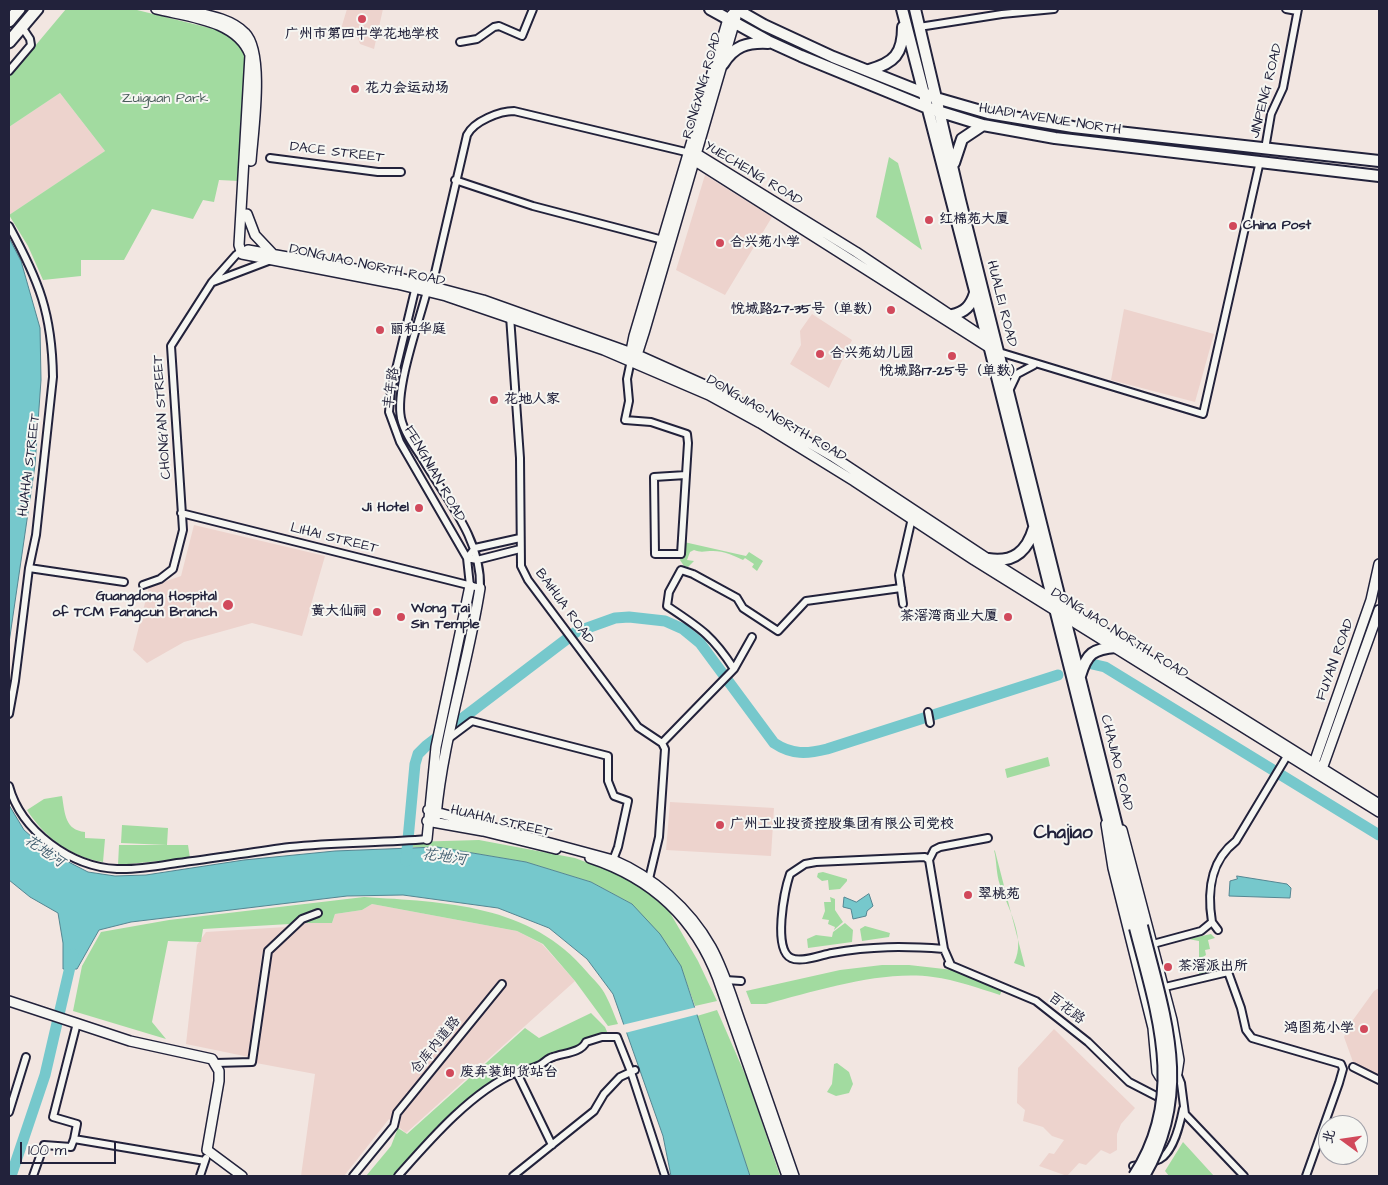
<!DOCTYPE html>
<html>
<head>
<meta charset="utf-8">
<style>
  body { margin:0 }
  #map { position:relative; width:1388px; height:1185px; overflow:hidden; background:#f2e6e1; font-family:"Architects Daughter","LXGW WenKai TC",sans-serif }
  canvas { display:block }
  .frame { position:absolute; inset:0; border:10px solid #22223b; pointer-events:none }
  .north { position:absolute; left:1318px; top:1115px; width:50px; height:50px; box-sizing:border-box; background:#f6f6f2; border:1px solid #a1a1a9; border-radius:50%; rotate:284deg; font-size:14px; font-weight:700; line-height:20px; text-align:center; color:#22223b }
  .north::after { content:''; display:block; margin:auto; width:18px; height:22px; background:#d1495b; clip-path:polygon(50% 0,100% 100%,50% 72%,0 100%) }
  .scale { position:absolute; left:20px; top:1142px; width:96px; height:22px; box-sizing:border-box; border:2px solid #22223b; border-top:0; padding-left:6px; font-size:15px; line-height:18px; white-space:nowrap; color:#22223b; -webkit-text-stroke:4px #f6f6f2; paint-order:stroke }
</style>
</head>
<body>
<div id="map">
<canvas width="1388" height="1185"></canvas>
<div class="frame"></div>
<div class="north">北</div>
<div class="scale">100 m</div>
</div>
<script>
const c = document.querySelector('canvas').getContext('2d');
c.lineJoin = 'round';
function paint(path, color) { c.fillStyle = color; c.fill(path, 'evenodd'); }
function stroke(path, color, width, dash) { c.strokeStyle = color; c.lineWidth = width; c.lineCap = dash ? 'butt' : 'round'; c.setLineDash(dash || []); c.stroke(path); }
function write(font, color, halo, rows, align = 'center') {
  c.font = font + ' "Architects Daughter","LXGW WenKai TC",sans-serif'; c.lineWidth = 4; c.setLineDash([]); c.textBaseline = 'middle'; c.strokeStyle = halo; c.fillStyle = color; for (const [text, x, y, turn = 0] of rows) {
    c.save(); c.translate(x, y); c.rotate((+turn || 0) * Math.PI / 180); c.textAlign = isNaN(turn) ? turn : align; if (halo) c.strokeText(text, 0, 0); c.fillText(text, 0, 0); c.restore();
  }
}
const built = new Path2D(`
  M347,9H383L374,49L360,44L358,38L340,32Z
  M60,93L105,151L9,215V127Z
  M705,175L772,217L725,295L676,270Z
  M1124,309L1214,334L1195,402L1111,380Z
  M812,314L852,340L829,388L790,364L801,345L800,331Z
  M194,525L325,556L302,636L252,623L184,642L147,663L133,650L149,587L181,576Z
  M670,802L774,808L771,856L666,850Z
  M372,904L517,931L542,944L575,981L406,1133L389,1119L344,1176H301L315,1074L256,1063L268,951L304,923H332L335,914L362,910Z
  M286,927L262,953L249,1057L186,1044L197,945L206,932Z
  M1379,988V1075L1353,1062L1344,1037L1353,1020L1374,991Z
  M1054,1029L1135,1108L1121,1124L1117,1134V1150L1110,1154L1101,1150L1086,1165L1079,1163L1067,1176L1039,1166L1049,1153L1054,1154L1064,1140L1052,1136L1043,1127L1023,1121L1025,1110L1017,1103L1018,1068Z`);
const green = new Path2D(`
  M66,9H133L230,33L247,55L239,181L219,180L214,202L203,200L193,219L152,209L124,260H81V276L43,280L28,246L9,215L105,151L60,93L9,127V77Z
  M889,157L898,163L922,250L876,217Z
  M684,542L746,556L749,552L763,561L757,571L752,567L754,564L745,558L743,560C735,556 724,551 713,551C705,551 701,553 694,550L690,552L687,560L694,561L688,567L684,566L680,560Z
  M1048,757L1050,766L1007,778L1005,769Z
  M62,796C65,814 65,830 85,832V838L105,839L103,862C71,857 45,838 27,810L44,799Z
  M122,825L168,828L167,845L121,843Z
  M479,840L575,858L615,873L641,887L669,911L698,961L717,1001L695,1006L681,967L632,904L591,882L526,862L437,847H410V842Z
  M119,845H188L190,858L118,865Z
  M994,850L995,851L1025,967L1014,963C1027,938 1007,907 1000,885C996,874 997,862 994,850Z
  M823,872L847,879V881L840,889L829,890L828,880L822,881L817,877L818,873Z
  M364,897C444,902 531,904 587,972C593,979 602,987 606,996C611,1005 614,1015 618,1024L608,1026L575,981L543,944L517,931L372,904L362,910L335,914L332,923H304L315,914L290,924L203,929L201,942L168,941L152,1022L166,1039L73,1011L82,966L101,932L169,920Z
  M830,897L835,899V910L843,922L834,930L835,927L828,924L829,920L822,919L825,911L824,902H831Z
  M845,923L853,930L852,942L808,948L807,939L816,935L832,937L833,932Z
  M865,926L890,933L889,937L862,941L860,929Z
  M1211,934L1215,938L1208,940L1210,949L1205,950L1206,955L1203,957L1204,961L1212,960L1213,967L1210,968L1211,974L1199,978V941L1188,939Z
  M882,965H909L953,970L1003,987L1000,995C978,988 956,980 933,977C881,970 817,991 766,1004H751L746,991L840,970Z
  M717,1010L748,1081L780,1176H750L697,1016Z
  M591,1013L605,1027L608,1034L584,1040L583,1045L551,1055L503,1077L479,1091L421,1145L394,1176H366L391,1146L398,1128L407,1134L525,1028L539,1038Z
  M837,1063L849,1072L853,1084L849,1093L836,1096L827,1092L832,1084L834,1064Z
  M1183,1142L1214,1176H1169L1165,1171Z`);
const water = new Path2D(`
  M9,238L21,261L40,328L41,380L35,465L9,643Z
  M9,805L24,830L49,852L88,872L115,876L146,875L244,860L335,851L437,847L526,862L591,882L632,904L660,934L681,966L750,1176H671L663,1136L613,994L587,959L549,928L498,908L403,895L347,896L131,922L99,930L77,969H63V943L58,913L30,897L9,880Z
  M1237,876L1287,884L1291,888L1290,898L1229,896L1230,881L1237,879Z
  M869,894L873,906L867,911L866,916L853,919L851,909L843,907L844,897L856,902Z`);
const pier = new Path2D(`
  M697,1007L699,1014L625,1033L622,1025Z`);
const river = new Path2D(`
  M1092,664L1105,667L1379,835
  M406,861L415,764L418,754L426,746L576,632L615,618L629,617L665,621L683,629L700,643L774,743C792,755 807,754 827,749L1058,675
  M11,1176L45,1075L73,954`);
const street = new Path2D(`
  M1286,9L1297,11
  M919,27L1002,14L1054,9
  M460,42L477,39L494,27L499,26L522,36L533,9
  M9,71L31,45L30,39L22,27
  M1265,149L1271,114L1283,88L1298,9
  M270,158L378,172H401
  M455,180L533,206L663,240
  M9,226C39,281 52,313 53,377L36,535L29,568L15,681L9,714
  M213,282L271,260
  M416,286L391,390L389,412L400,442L467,558L470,586
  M510,316L520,458L521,566L528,580L638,727L662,743L665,749L659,837L648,883
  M999,352L1203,414L1260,161
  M631,360L627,379L629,401L625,420L651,422L687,434L688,443L681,554H655L654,477L686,475
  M1009,391L1017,374L1034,365
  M181,513L480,588C482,539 446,499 422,458C414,446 404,432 401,418C395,388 419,322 427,291L432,286L467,135C474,121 500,111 514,111L690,153
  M467,558L475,548L520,538
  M467,558L477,560L520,549
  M29,568L124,582
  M143,585L160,579L173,569L183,530L171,346L212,282L236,255L243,250
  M903,604L899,575L912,518
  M734,669C712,635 700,628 667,606L669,592L681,570L693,574L737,598L743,608L778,631L806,601L901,588
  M928,712L930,723
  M448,739L472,721L608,756V781L614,796L628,801L618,847L613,860
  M662,743L734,669L752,637
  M9,786C21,831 71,867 117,869C137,870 158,866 177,863C215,858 253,852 290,847C336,842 382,843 427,839
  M929,860L934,850L940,847L988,838
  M1212,922L1218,930
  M1153,944L1201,931L1212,922C1207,891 1210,861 1236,841L1287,756
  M944,949L929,860L925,857L816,862L805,864L790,874C784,891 773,950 791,958C801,963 821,955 832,953C871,946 904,946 944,949L951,965
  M948,964L1036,1001L1088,1042L1129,1082L1158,1097
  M725,980L741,981
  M1165,987L1228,972L1241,1008L1246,1030L1252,1038L1341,1064L1343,1069L1339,1083L1306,1176
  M216,1063L252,1062L268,951L302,919L318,913
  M1353,1067L1379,1080
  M517,1073L552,1145
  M1177,1073L1181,1083L1185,1114L1244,1176
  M9,1112L26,1057
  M74,1139L77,1124L53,1117L77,1023
  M1133,1166C1142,1164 1152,1163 1160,1159C1174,1151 1180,1124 1183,1109
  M33,1176L44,1145L71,1147L74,1139L205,1161
  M200,1176L206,1158
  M353,1176L394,1126L397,1113L502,984
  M398,1176C429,1141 471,1092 515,1073C523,1070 532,1069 540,1065C544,1063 548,1058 553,1057C563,1053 581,1053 586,1042L602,1037H617L631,1072L665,1176
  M513,1176L594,1111L604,1094L620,1077L635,1070`);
const secondary = new Path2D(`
  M156,9C188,17 237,20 250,55L239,245L242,254L397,284L446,296L604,350L709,395L760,423L854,481L974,560L1379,812
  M181,9C201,14 230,17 245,33C265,53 253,132 251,161
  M690,153L697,154L856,252L989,341
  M690,153L695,161L993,350
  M247,214L255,235L272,253
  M248,250L389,275L483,300L640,356L725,394L832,456L988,559L1379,804
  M630,356L634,336L728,19L737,9
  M633,358L637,355L644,333L736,17
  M1314,763L1371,600L1379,564
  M1322,769L1379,610
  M428,810L613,860C653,877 689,908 711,947C725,972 733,1002 743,1029C760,1078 777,1127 794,1176
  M436,816C443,739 468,665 480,588
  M427,821L483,831L556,849
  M1106,824L1113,868L1153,1028L1157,1072L1160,1077L1170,1078L1177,1073L1179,1060L1172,1020L1122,830
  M427,839L436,747L470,586
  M590,858C651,878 695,918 718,979L787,1176
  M9,1001L130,1041L212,1059L219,1071V1081L207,1150L242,1176`);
const primary = new Path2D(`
  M710,9L768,41L801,56L928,108L983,125L1055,138L1379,176
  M736,9L764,25L833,57L936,98L988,113L1073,127L1379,161
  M902,9L990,349L1135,928
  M915,9L960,200L1142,926
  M723,64C734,46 747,42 768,43
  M869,70C894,63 903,54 903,27
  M954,163L962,139L983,125
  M952,315C965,312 971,306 975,293
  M988,559C1013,563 1027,552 1034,528
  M1080,676C1087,653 1093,649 1116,647`);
const highway = new Path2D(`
  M9,21L19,9
  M9,42L37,9`);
const primaryBridge = new Path2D(`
  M1142,926C1164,1015 1194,1090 1144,1176
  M1134,1176C1187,1096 1157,1013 1135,928`);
const markers = [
  [362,19,5,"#d1495b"],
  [355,89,5,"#d1495b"],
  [929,220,5,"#d1495b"],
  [1233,226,5,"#d1495b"],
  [720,243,5,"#d1495b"],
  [891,310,5,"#d1495b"],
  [380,330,5,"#d1495b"],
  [820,354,5,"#d1495b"],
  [952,356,5,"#d1495b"],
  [494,400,5,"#d1495b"],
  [419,508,5,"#d1495b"],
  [228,605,6,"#d1495b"],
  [377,612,5,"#d1495b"],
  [401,617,5,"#d1495b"],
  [1008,617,5,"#d1495b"],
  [720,825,5,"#d1495b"],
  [968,895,5,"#d1495b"],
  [1168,967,5,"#d1495b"],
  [1364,1029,5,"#d1495b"],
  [450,1073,5,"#d1495b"]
];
const poiNames = [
  ["广州市第四中学花地学校",362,35,"center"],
  ["花力会运动场",365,89],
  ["红棉苑大厦",939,220],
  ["China Post",1243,226],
  ["合兴苑小学",730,243],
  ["悦城路27-35号（单数）",881,310,"right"],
  ["丽和华庭",390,330],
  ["合兴苑幼儿园",830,354],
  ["悦城路17-25号（单数）",952,372,"center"],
  ["花地人家",504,400],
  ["Ji Hotel",409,508,"right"],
  ["Guangdong Hospital",217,597,"right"],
  ["of TCM Fangcun Branch",217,613,"right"],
  ["Wong Tai",411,609],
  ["Sin Temple",411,625],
  ["黄大仙祠",367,612,"right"],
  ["茶滘湾商业大厦",998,617,"right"],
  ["广州工业投资控股集团有限公司党校",730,825],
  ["翠桃苑",978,895],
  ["茶滘派出所",1178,967],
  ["鸿图苑小学",1354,1029,"right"],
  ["废弃装卸货站台",460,1073]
];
const streetNames = [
  ["RONGXING ROAD",703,86,-74],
  ["JINPENG ROAD",1267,91,-76],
  ["HUADI AVENUE NORTH",1050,120,9],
  ["DACE STREET",337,153,7],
  ["YUECHENG ROAD",753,174,31],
  ["DONGJIAO NORTH ROAD",367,266,12],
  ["HUALEI ROAD",1001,304,76],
  ["丰年路",392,388,-82],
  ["CHONG'AN STREET",163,417,-94],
  ["DONGJIAO NORTH ROAD",776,419,30],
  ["HUAHAI STREET",30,465,-83],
  ["FENGNIAN ROAD",434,474,60],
  ["LIHAI STREET",334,539,14],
  ["BAIHUA ROAD",564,607,54],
  ["DONGJIAO NORTH ROAD",1119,634,32],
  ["FUYAN ROAD",1336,660,-70],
  ["CHAJIAO ROAD",1116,763,76],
  ["HUAHAI STREET",501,822,13],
  ["百花路",1066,1009,38],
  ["仓库内道路",436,1046,-51]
];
const parkNames = [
  ["Zuiguan Park",165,99]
];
const waterNames = [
  ["花地河",44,852,35],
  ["花地河",444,858,8]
];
const districtNames = [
  ["Chajiao",1063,834]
];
paint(built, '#edd3cd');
paint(green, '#a2dba0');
paint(water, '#76c8cc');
stroke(water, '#548692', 1);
paint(pier, '#f2e6e1');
stroke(river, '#76c8cc', 11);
stroke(street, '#22223b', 10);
stroke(secondary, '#22223b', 12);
stroke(primary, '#22223b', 14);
stroke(highway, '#22223b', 15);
stroke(street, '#f6f6f2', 6);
stroke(secondary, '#f6f6f2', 9);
stroke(primary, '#f6f6f2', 10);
stroke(highway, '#f6f6f2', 11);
stroke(primaryBridge, '#22223b', 14, []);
stroke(primaryBridge, '#f6f6f2', 10);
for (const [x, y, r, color] of markers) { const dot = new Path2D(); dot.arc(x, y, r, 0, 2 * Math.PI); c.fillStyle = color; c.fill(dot); stroke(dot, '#f6f6f2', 2); }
write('bold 14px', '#22223b', '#f6f6f2', poiNames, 'left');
write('14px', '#22223b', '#f6f6f2', streetNames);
write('14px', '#485a59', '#f6f6f2', parkNames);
write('italic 15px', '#3f5c6e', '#f6f6f2', waterNames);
write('bold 19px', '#22223b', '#f6f6f2', districtNames);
</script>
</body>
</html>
